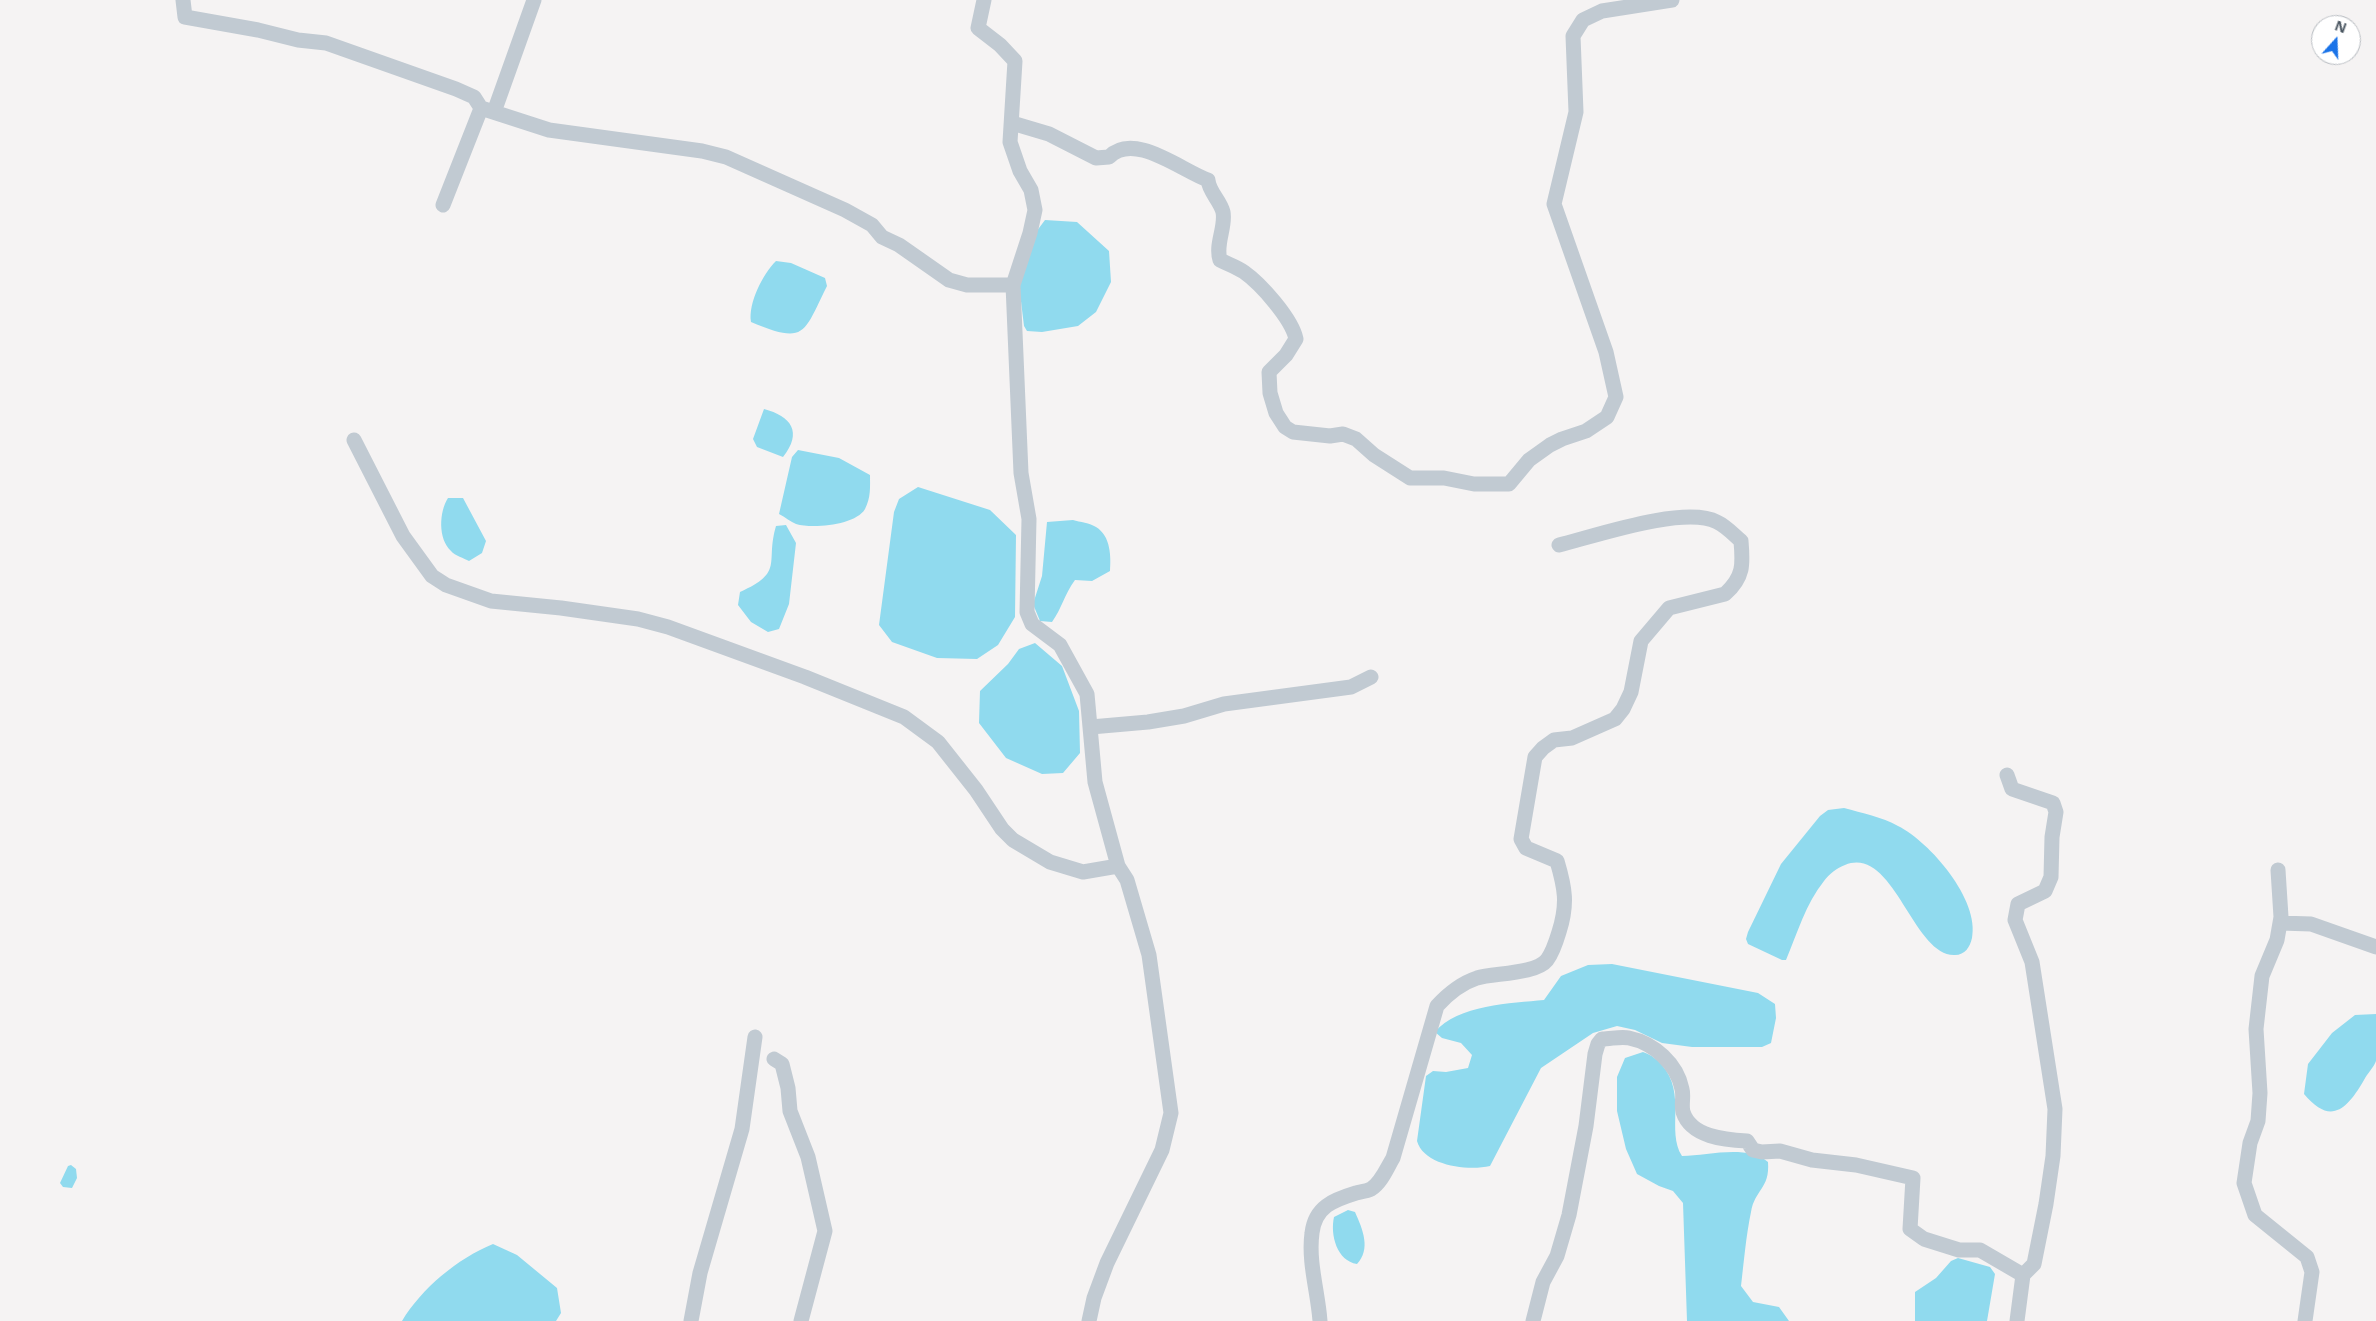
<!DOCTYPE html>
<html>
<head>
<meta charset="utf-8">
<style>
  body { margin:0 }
  #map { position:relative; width:2376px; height:1321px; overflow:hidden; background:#f5f3f3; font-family:"Open Sans",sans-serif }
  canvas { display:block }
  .north { position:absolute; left:2311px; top:15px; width:50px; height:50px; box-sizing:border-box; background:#fff; border:1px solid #b7bbc0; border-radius:50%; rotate:20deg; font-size:14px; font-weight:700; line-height:20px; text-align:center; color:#4a5661 }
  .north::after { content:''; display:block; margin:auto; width:18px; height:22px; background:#1a73e8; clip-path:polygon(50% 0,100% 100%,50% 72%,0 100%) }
</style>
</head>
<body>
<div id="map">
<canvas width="2376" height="1321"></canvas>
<div class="north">N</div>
</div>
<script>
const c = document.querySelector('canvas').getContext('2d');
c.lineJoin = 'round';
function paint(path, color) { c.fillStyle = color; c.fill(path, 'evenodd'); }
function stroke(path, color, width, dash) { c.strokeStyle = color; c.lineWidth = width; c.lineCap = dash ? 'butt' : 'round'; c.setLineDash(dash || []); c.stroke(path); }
const water = new Path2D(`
  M1045,220L1077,222L1109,251L1111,282L1096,312L1078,326L1042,332L1027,331L1024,326L1019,285L1036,232Z
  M776,261L791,263L825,278L827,286C803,334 806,345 751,322C748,303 763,274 776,261Z
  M764,409C791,416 803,432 783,457L757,447L753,439Z
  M798,450L839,458L870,475C870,487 871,497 865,509C856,525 813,529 796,524C791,522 785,517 779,514L792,457Z
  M918,487L990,510L1016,535L1015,617L998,645L977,659L937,658L892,642L879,625L894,512L899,499Z
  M448,498H463L486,541L482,553L469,561C464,558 455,556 451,551C438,539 439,512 448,498Z
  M1073,520C1080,522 1090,523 1096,527C1111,536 1111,557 1110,571L1092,581L1075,580C1064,595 1062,608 1052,622L1040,621L1033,604L1042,576L1047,522Z
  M786,525L796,543L789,604L779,629L768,632L751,622L738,605L740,592C785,572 765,563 776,526Z
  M1035,643L1062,666L1079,711L1080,753L1063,773L1042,774L1006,758L979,723L980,691L1008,664L1019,649Z
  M1844,808C1862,813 1882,817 1898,826C1930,842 1980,900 1972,938C1970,947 1965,955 1955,955C1913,957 1894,845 1845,865C1837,868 1829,874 1824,881C1806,903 1797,934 1786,960H1782L1748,944L1746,939L1748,932L1781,864L1820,816L1828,810Z
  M1612,964L1758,993L1775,1004L1776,1018L1771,1043L1762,1047H1692L1662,1043L1635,1030L1617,1026L1593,1033L1541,1068L1490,1166C1468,1171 1424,1166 1417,1141L1426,1076L1433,1071L1446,1072L1468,1068L1472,1055L1461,1043L1442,1038L1435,1032C1457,1005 1512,1003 1544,1000L1561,976L1588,965Z
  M2376,1014C2376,1028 2376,1047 2376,1061C2374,1067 2367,1074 2364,1080C2346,1111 2330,1125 2304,1094L2308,1064L2332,1033L2355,1015Z
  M1643,1052C1652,1055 1656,1059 1662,1065C1687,1094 1666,1131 1682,1156C1708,1156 1746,1144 1768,1162C1770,1189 1755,1189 1751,1212C1746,1236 1744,1261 1741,1286L1753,1302L1779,1307L1789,1321H1687L1683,1203L1673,1191L1659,1186L1637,1174L1626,1149L1617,1111V1077L1625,1058Z
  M71,1165L76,1169L77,1178L72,1188L63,1187L60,1183L68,1166Z
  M1348,1210L1355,1212C1363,1230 1371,1249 1357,1264C1337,1261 1330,1235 1334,1217Z
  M493,1244L517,1255L557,1288L561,1313L556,1321H402C422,1288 457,1259 493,1244Z
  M1958,1258L1990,1267L1995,1274L1987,1321H1915V1292L1936,1278L1951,1261Z`);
const minor = new Path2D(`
  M183,0L185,17L258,30L298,40L326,43L456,89L474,97L481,108L480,111L443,205
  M984,0L978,28L1000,45L1015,61L1010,142L1020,171L1031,190L1035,210L1030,233L1013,285L1021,473L1029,519L1027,612L1032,624L1060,645L1087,694L1095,782L1118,866L1127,880L1149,955L1171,1113L1162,1150L1107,1263L1094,1298L1089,1321
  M481,108L549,130L702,151L726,157L845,210L872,225L882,237L899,245L949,280L967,285H1013
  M494,112L534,0
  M1012,123L1049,134L1096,158L1109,157C1134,131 1182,171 1208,180C1209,192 1220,200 1223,212C1226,227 1215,244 1220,260C1228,264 1237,267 1244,272C1261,284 1292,319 1296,339L1286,355L1269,372L1270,393L1276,413L1285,427L1293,432L1330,436L1343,434L1356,439L1374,455L1410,478H1444L1474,484H1509L1529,460L1550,445L1562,439L1586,431L1607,417L1616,397L1606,352L1554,204L1576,112L1573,36L1583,20L1602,11L1672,0
  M354,440L403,536L432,576L446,585L491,601L561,608L638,619L668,627L805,677L904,717L938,742L976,790L1002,829L1013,840L1050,862L1083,872L1118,866
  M1091,727L1148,722L1184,716L1224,704L1351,687L1371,677
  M2007,775L2012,789L2053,803L2056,812L2052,837L2051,877L2045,891L2018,904L2015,920L2032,962L2055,1109L2053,1156L2046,1204L2034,1264L2023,1275L2017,1321
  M2278,870L2281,917L2277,940L2262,976L2256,1029L2260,1093L2258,1121L2250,1143L2244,1183L2255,1215L2307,1257L2312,1272L2305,1321
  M2280,923L2311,924L2376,947
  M774,1059L782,1064L788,1088L790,1111L808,1157L825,1231L801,1321
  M691,1321L700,1273L742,1129L755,1037
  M1320,1321C1318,1292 1308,1262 1312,1233C1315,1207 1333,1200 1356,1193C1360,1192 1367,1191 1371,1189C1381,1183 1387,1168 1393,1158L1437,1006C1447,995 1462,983 1477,978C1494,973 1536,974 1547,960C1553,952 1556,942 1559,932C1568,904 1565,888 1557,861L1526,848L1521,839L1535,757L1543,748L1554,740L1572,738L1615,719L1623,709L1631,692L1641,641L1669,608L1725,594C1744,577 1743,564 1741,541C1734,535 1726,526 1717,522C1685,505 1595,536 1559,545
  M1533,1321L1543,1282L1557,1256L1569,1215L1586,1126L1595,1054L1598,1044L1602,1039C1611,1039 1621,1036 1629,1038C1654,1043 1677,1064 1682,1089C1684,1096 1681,1105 1683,1112C1691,1137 1725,1140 1747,1141L1753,1150L1762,1152L1780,1151L1812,1160L1856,1165L1913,1178L1910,1229L1924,1239L1959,1250H1980L2023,1275`);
paint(water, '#90daee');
stroke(minor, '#c1cad2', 15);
</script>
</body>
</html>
